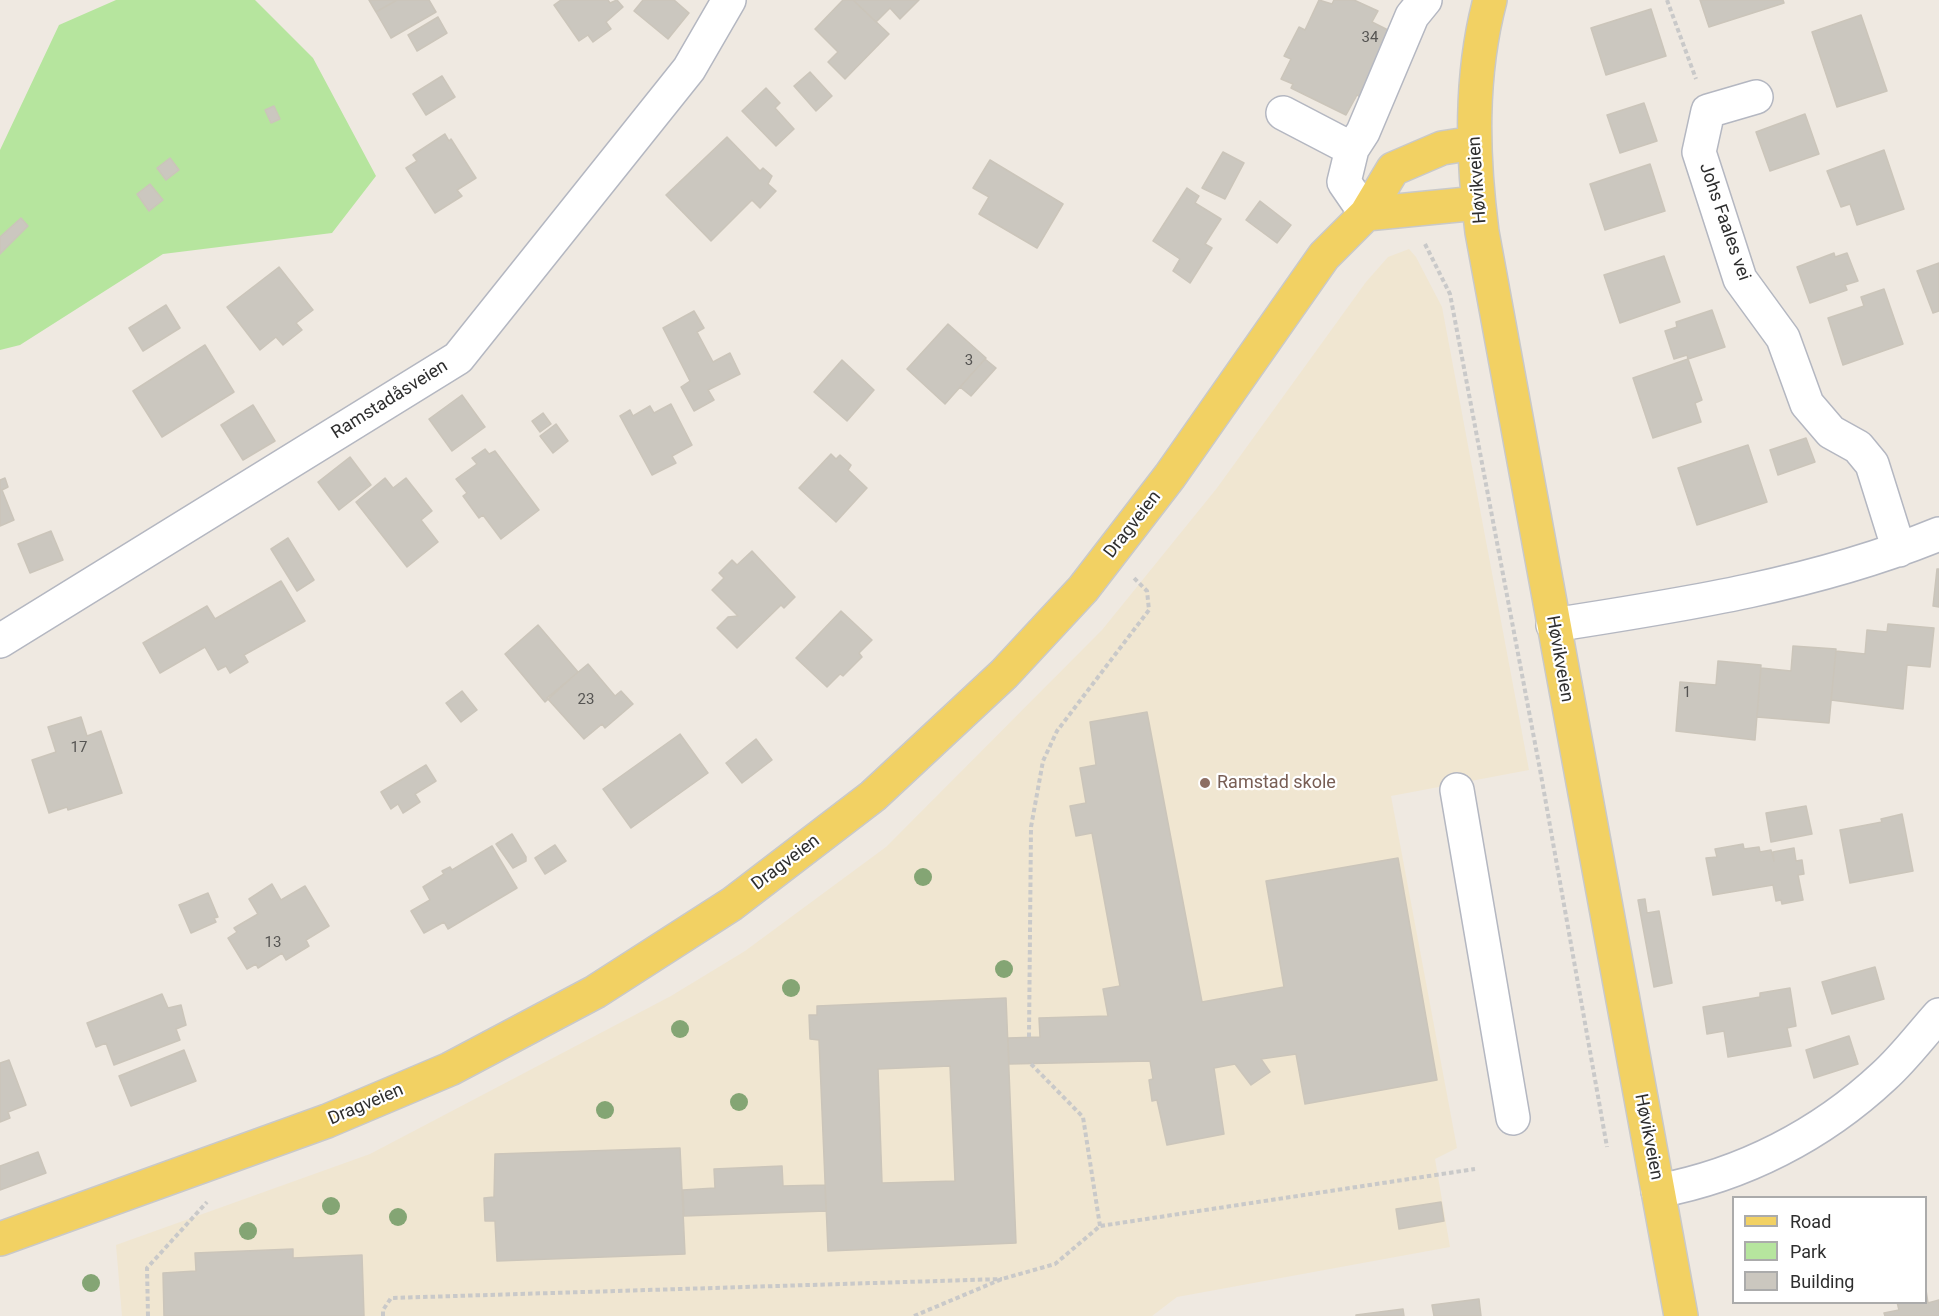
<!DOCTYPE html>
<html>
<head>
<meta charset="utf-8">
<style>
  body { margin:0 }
  #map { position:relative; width:1939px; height:1316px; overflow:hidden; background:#efe9e1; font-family:Roboto,sans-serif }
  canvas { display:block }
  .legend { position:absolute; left:1732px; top:1196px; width:195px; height:108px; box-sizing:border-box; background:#fff; border:2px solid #ababab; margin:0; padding:8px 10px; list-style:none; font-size:18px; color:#2e2e2e }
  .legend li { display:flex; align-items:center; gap:12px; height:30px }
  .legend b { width:30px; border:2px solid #ababab }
</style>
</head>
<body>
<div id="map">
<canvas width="1939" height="1316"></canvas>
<ul class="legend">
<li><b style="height:8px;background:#f2d163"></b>Road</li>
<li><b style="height:16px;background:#b6e59e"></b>Park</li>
<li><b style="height:16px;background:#cbc7bf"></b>Building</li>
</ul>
</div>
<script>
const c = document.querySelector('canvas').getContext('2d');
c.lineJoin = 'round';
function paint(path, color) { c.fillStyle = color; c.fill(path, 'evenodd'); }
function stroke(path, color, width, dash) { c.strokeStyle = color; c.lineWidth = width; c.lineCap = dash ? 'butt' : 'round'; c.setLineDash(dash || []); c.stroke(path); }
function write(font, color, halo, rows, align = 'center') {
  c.font = font + ' Roboto,sans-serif'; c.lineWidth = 4.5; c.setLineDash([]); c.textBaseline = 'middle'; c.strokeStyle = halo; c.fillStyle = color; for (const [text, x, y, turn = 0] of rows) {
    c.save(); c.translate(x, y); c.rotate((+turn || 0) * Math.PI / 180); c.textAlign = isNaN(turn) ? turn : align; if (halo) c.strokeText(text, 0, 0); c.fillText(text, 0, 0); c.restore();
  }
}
const education = new Path2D(`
  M1409,249L1416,257L1442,307L1529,770L1391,796L1457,1148L1435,1159L1450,1247L1177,1297L1152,1316H122L116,1245L370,1154L671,996L745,951L886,847L1102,630L1217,488L1366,282L1388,257Z`);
const green = new Path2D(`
  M116,0H255L313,58L376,176L332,233L163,254L20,345L0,350V150L59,25Z`);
const building = new Path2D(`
  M369,0H397L376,12Z
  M397,0H429L436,12L391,38L376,12Z
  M561,0H608L610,3L617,0L623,7L606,22L611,29L593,42L588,35L579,41L554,5Z
  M643,0H674L689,13L668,39L634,11Z
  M843,0H853L889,34L845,79L828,62L838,52L815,29Z
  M853,0H919L900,19L890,8L876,22Z
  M1319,0L1332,4L1334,0H1354L1378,11L1372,22L1388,30L1385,38L1388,39L1360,97L1357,95L1346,115L1291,88L1293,84L1281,79L1291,59L1284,56L1299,27L1305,30Z
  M1700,0H1783L1784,3L1709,27Z
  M1651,9L1666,56L1606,75L1591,28Z
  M1861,15L1887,91L1837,107L1812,32Z
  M438,17L447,33L417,51L408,35Z
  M810,72L832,96L816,111L794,86Z
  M442,76L455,97L426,115L413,94Z
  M766,88L780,103L775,108L794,129L776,146L742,111Z
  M1644,103L1657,141L1620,153L1607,115Z
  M274,106L280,119L271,123L265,110Z
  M1805,114L1819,154L1770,171L1756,132Z
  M445,134L449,141L451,139L476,178L457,190L462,196L435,213L406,168L417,161L413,155Z
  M727,137L760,171L763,168L772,176L768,184L776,191L760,208L752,200L711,241L666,195Z
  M1884,150L1904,209L1857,225L1850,204L1841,207L1827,171Z
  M1223,152L1244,163L1225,199L1202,188Z
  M170,158L179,170L166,180L157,168Z
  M990,160L1063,204L1037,248L979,214L989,197L973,188Z
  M1650,164L1665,211L1605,230L1590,184Z
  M150,184L163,200L149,211L137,194Z
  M1187,188L1199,196L1195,203L1221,219L1205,244L1212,248L1190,283L1173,271L1180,259L1153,241Z
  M1260,201L1291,225L1277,243L1246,220Z
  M21,218L28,226L0,254V237Z
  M1834,253L1835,257L1847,253L1858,281L1845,285L1847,290L1810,303L1797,267Z
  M1664,256L1680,302L1620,323L1604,275Z
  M1939,263V311L1933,313L1917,271Z
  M279,267L313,310L296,323L302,330L283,345L276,337L260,350L227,307Z
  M1884,289L1903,344L1843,365L1828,318L1864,306L1861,297Z
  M166,305L180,328L143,351L129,328Z
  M1712,310L1725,347L1688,359L1687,355L1674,359L1665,331L1677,327L1676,322Z
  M694,311L704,328L697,332L713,362L730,353L740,374L708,390L714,400L694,411L681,387L690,381L663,328Z
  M948,324L986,358L945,404L907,369Z
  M205,345L234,392L162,437L133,391Z
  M985,359L996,368L971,396L960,387Z
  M1688,359L1702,400L1695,403L1701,422L1653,438L1633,378Z
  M842,360L874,390L847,421L814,392Z
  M462,395L485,427L452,451L429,419Z
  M671,404L692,445L672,456L676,463L652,475L620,416L630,410L633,416L650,406L654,413Z
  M253,405L275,441L243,460L221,425Z
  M543,413L551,424L540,432L532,421Z
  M556,424L568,441L553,453L540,436Z
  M1806,438L1815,462L1778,475L1770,450Z
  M1748,445L1767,502L1697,525L1678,468Z
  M485,449L489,454L495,451L539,510L501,539L483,515L479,518L463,496L467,493L456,479L477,464L472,458Z
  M831,454L836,459L840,455L851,465L848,470L867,488L836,522L799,488Z
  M350,457L371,485L339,510L318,482Z
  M5,478L8,487L2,490L14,520L0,526V480Z
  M385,478L393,488L406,478L432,511L421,520L438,542L407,567L356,502Z
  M51,531L63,560L30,573L18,544Z
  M288,538L314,580L297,591L271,549Z
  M752,551L795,597L784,608L781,605L737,648L717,628L728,617L738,616L712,590L724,578L719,573L732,560L737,565Z
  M1937,569H1939V607L1933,606Z
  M281,581L305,621L244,655L248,662L230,673L226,666L218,670L205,647L160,673L143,643L207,606L215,619Z
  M841,611L872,640L859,653L862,657L843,676L840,674L827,687L796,658Z
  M1888,624L1934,628L1930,667L1907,665L1903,709L1831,700L1836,651L1865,654L1867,630L1887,632Z
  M538,625L578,672L545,702L505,654Z
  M1793,646L1836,649L1829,723L1757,717L1761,668L1791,671Z
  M1718,661L1761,665L1755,740L1676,731L1680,682L1716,685Z
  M588,664L615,696L621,691L633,704L605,728L602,724L584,739L547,698Z
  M462,691L477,710L461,722L446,703Z
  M1147,712L1202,1002L1284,987L1266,881L1398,858L1437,1080L1305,1104L1296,1054L1261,1059L1270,1072L1251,1085L1235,1064L1214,1068L1224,1134L1167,1145L1157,1100L1152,1101L1149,1080L1153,1079L1150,1061L1009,1064L1008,1038L1040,1037L1039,1018L1108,1016L1103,989L1120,986L1092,833L1076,836L1070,806L1086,803L1080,768L1096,765L1090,722Z
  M81,717L87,736L101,731L122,793L68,810L67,807L49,813L32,760L56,752L48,727Z
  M680,734L708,773L631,828L603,789Z
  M756,739L772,760L742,783L726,763Z
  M426,765L436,781L415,794L420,802L403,813L398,804L391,809L381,792Z
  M1806,806L1812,834L1771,842L1766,813Z
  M1902,814L1913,871L1850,883L1840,830L1882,822L1881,819Z
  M512,834L526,857V861L513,868L496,844Z
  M1743,844L1744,849L1759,847L1760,852L1771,850L1774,861L1773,852L1794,848L1796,861L1802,860L1804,874L1798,875L1803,900L1782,904L1781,900L1776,901L1773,885L1713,895L1706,858L1717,857L1715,849Z
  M555,845L566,861L545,874L535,858Z
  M492,846L517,888L448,929L444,922L424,933L411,911L430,900L423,887L444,874L442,871L450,867L452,870Z
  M272,884L281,900L305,886L329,926L306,940L309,946L286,960L282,953L258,968L256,964L247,969L228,938L237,932L234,928L258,914L249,899Z
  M208,893L218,917L214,918L216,922L191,933L179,905Z
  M1645,899L1647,913L1659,911L1672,983L1654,987L1638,900Z
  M1875,967L1884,999L1832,1014L1822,982Z
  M1790,988L1796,1026L1787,1028L1791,1046L1728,1057L1724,1031L1707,1034L1703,1007L1760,997V993Z
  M162,994L168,1008L181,1005L186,1025L176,1029L180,1040L114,1065L106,1043L96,1047L87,1023Z
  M1006,998L1016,1243L828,1251L819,1040L810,1039L809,1015H817V1006ZM950,1066L955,1181L882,1183L878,1069Z
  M1849,1036L1858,1064L1814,1078L1806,1050Z
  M184,1050L196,1081L131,1106L119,1076Z
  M9,1060L26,1105L8,1112L10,1118L0,1122V1063Z
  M680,1148L685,1254L497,1261L495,1221H485L484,1198L494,1197L495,1154Z
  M38,1152L46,1173L0,1190V1166Z
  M782,1166L783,1186L825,1185L826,1211L684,1216L683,1190L715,1188L714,1169Z
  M1441,1202L1444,1221L1399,1229L1396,1209Z
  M293,1249V1258L362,1255L364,1316H164L163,1273L196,1271L195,1253Z
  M1926,1290L1928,1303L1939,1300V1316H1885L1884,1313L1899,1310L1897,1302H1926Z
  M1479,1299L1481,1316H1434L1432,1305Z
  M1403,1309L1404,1316H1356V1315Z`);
const path = new Path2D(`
  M1667,0L1696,79
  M1425,244L1450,294L1541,775L1607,1147
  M1029,1037L1031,827L1043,761L1057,731L1149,610L1147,591L1134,578
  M1031,1064L1083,1117L1100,1226
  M148,1316L147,1268L207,1202
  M383,1316V1310L391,1298L1002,1279
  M914,1316L1002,1279L1055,1264L1100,1226L1475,1169`);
const minor = new Path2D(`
  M1756,97L1708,111L1699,152L1740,279L1783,338L1807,404L1831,432L1858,447L1872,464L1899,550
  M1283,113L1352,149
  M1366,214L1344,182L1352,149L1363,132L1412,16L1425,0
  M1553,625C1683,605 1817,584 1939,534
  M0,641L458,358L689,69L729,0
  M1457,790L1513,1118
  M1658,1191C1743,1175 1821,1135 1884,1076C1904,1058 1921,1035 1939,1015`);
const major = new Path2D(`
  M1490,0C1470,76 1472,155 1482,232L1681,1316
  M1366,214L1478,203
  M0,1239L327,1121L450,1069L595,992L732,904L873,796L1004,674L1083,589L1170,476L1324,256L1366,214L1393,169L1442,148L1474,143`);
const trees = [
  [923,877],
  [1004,969],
  [791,988],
  [680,1029],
  [739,1102],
  [605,1110],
  [331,1206],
  [398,1217],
  [248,1231],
  [91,1283]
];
const markers = [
  [1205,783,6,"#8d6e63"]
];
const numberNames = [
  ["34",1370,38],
  ["3",969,361],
  ["1",1687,693],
  ["23",586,700],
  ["17",79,748],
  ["13",273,943]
];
const streetNames = [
  ["Høvikveien",1478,180,-94],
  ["Johs Faales vei",1724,222,71],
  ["Ramstadåsveien",390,400,-32],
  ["Dragveien",1133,525,-52],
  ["Høvikveien",1559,659,80],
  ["Dragveien",786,863,-37],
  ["Dragveien",366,1105,-23],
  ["Høvikveien",1648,1137,79]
];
const educationNames = [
  ["Ramstad skole",1217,783]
];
paint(education, '#f0e6d1');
paint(green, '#b6e59e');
paint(building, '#cbc7bf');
stroke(building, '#cbc5ba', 1.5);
stroke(minor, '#b4b7c1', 36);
stroke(major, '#c9c9c9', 36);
stroke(path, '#c9c9c9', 4, [4.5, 3]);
stroke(minor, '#fff', 33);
stroke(major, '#f2d163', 33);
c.fillStyle = '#84a574';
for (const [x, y] of trees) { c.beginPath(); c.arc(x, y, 9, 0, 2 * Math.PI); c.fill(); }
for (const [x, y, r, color] of markers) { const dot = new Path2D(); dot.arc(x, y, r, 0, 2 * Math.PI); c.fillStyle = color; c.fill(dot); stroke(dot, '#fff', 2); }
write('15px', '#555452', null, numberNames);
write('18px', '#2e2e2e', '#fff', streetNames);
write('18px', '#785e54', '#fff', educationNames, 'left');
</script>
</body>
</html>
